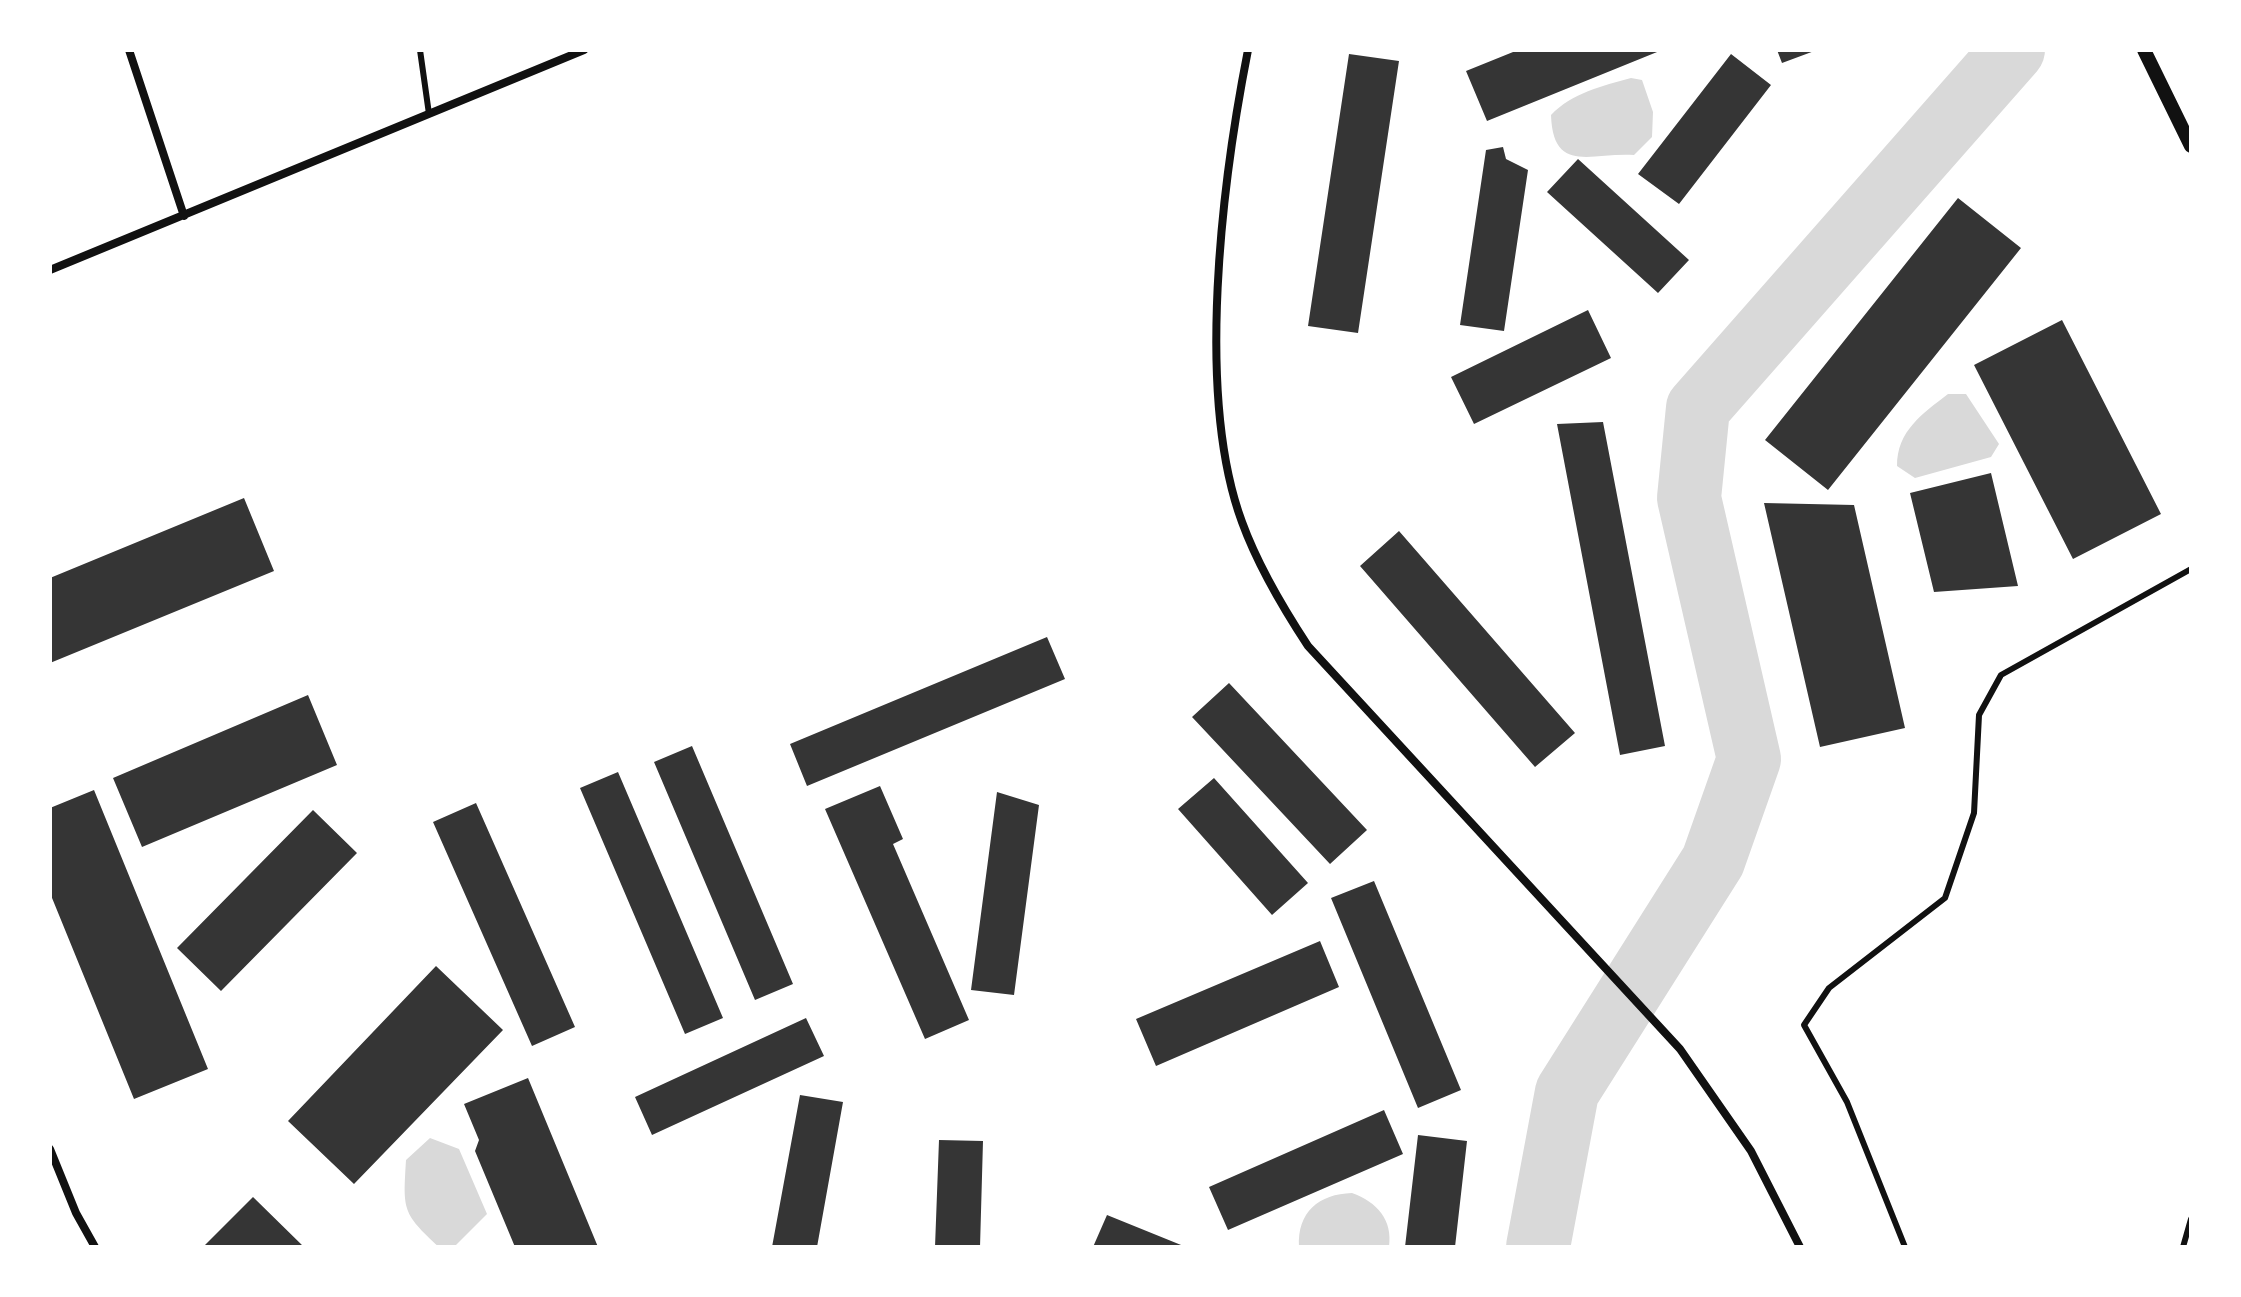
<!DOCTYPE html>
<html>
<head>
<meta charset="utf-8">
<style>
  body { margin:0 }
  #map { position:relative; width:2241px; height:1297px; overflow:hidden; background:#fff; font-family:"DM Sans",sans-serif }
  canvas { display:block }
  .frame { position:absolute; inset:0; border:52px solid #fff; pointer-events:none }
</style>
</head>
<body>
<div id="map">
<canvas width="2241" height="1297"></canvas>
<div class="frame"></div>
</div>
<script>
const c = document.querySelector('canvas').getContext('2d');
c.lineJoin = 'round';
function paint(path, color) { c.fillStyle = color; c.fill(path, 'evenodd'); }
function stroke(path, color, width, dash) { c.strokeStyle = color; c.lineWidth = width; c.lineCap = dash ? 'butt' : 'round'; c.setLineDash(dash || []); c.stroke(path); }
const water = new Path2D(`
  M1631,78L1642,80L1653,112L1652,137L1634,155C1592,152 1553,175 1551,115C1572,93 1602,86 1631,78Z
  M1948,394H1966L1999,444L1991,457L1915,478L1897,466C1897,431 1922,414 1948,394Z
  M430,1138L459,1149L487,1214L454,1247H439C402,1213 403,1210 406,1160Z
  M1352,1193C1377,1202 1393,1220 1389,1247H1299C1297,1212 1319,1194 1352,1193Z`);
const river = new Path2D(`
  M1538,1247L1567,1092L1713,861L1749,759L1689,498L1698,408L2013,50`);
const building = new Path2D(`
  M1518,50H1662L1487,121L1466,71Z
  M1777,50H1817L1782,63Z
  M1349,54L1399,61L1358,333L1308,326Z
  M1731,54L1771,85L1679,204L1638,174Z
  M1503,147L1506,159L1528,170L1504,331L1460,325L1486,150Z
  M1578,159L1689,260L1658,293L1547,192Z
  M1958,198L2021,248L1828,490L1765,440Z
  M1588,310L1611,358L1474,424L1451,377Z
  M2062,320L2161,514L2073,559L1974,365Z
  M1603,422L1665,746L1620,755L1557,424Z
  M1991,473L2018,586L1934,592L1910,493Z
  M244,498L274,571L50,663V578Z
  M1764,503L1854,505L1905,728L1820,747Z
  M1399,531L1575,733L1535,767L1360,566Z
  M1047,637L1065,679L807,786L790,744Z
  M1229,683L1367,830L1330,864L1192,717Z
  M308,695L337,765L142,847L113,778Z
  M692,746L793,984L755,1000L654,762Z
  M618,772L723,1018L685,1034L580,788Z
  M1214,778L1308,883L1272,915L1178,809Z
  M880,786L903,839L893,844L969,1020L925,1039L825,809Z
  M94,790L208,1069L134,1099L50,893V808Z
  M997,792L1039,805L1014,995L971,990Z
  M476,803L575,1027L532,1046L433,822Z
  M313,810L357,853L221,991L177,948Z
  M1374,881L1461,1090L1418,1108L1331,898Z
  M1320,941L1339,987L1156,1066L1136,1019Z
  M436,966L503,1030L354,1184L288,1121Z
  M806,1018L824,1056L652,1135L635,1097Z
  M528,1078L598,1247H515L475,1151L479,1140L464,1104Z
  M800,1095L843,1102L817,1247H772Z
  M1384,1110L1403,1154L1228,1230L1209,1187Z
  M1418,1135L1467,1141L1455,1247H1405Z
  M939,1140L983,1141L980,1247H935Z
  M253,1197L304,1247H203Z
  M1107,1215L1186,1247H1093Z`);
const service = new Path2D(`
  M420,50L429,114
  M1905,1247L1847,1102L1804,1025L1829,988L1945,898L1974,813L1979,715L2001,675L2191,569
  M2183,1247L2191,1219`);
const minor = new Path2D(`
  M129,50L184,216
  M1248,50C1222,182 1195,395 1242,522C1258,566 1283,608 1308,646L1680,1049L1751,1151L1800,1247
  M50,270L584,50
  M50,1149L76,1213L95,1247`);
const tertiary = new Path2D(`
  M2144,50L2191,146`);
paint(water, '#d9d9d9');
stroke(river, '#d9d9d9', 64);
paint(building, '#353535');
stroke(service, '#111', 6);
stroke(minor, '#111', 8);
stroke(tertiary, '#111', 14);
</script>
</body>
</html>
